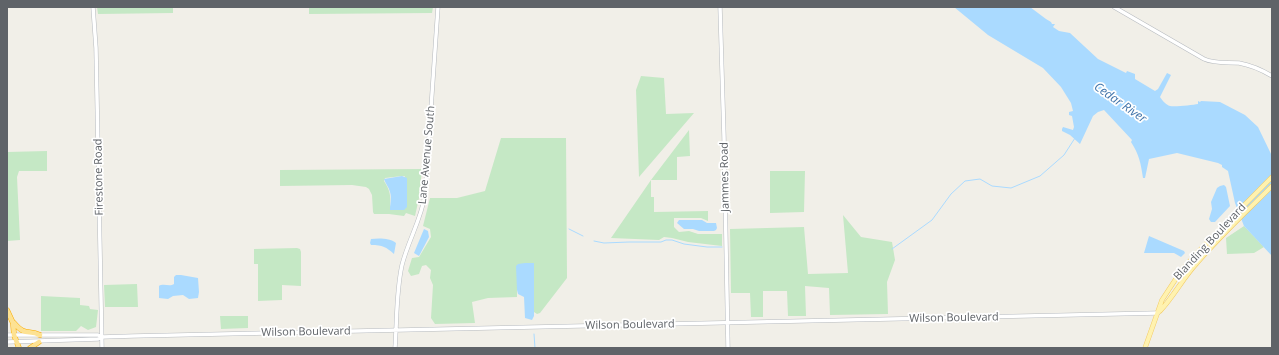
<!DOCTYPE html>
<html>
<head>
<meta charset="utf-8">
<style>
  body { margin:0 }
  #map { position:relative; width:1279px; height:355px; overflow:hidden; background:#f1efe8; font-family:"Open Sans",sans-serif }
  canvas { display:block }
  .frame { position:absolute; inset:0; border:8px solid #5f6368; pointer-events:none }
</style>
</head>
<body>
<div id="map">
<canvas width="1279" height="355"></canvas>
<div class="frame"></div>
</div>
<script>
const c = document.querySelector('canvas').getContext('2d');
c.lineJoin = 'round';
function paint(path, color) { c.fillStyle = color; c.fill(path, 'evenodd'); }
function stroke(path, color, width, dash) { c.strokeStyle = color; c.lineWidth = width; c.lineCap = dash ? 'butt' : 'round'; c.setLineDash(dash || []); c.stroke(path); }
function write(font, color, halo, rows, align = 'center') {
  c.font = font + ' "Open Sans",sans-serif'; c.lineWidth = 3.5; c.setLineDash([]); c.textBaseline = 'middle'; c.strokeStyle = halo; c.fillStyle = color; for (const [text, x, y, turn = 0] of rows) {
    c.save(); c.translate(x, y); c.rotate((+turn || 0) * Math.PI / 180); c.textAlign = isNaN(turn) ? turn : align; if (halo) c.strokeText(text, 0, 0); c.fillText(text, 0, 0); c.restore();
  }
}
const green = new Path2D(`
  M97,7H173V13L98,14Z
  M309,7H433L432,13L309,14Z
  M641,76L664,78L666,114L694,113L639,177L636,90Z
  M689,130L690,156L677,157V180H651V197H654V212L708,211V221L701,218H674V227L679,232L689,231L698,234H722V246L688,242L672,238L664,237L659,240L611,238L651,180Z
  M501,138H566L567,278L540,313L537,314L534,312V263L517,265V297L488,298L472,302L475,323L435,324L431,318L433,285L430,278L431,270L426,265L422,266L419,274L411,276L408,271L412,258L419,257L431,237L430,229L423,226L430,198H457L485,191Z
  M47,151V171H19L17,177L20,240L7,241V152Z
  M422,169L419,198L415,216L406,213L404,216L389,214H374L373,212L372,195L369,189L366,187L352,185L280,186V170ZM402,176H405L390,207C391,196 390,190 384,181L385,178Z
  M770,171H805L804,212L770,213Z
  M843,215L861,237L892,242L895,260L887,282L888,314L830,315L829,288L805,286L806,316H788L787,291H763V317H751L750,293H731L730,229L804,227L808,274L848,273Z
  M1244,226L1264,247L1254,253L1227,254L1226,238Z
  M297,248L300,249L301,252V286L282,285V300L258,301V264H254V249Z
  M137,284L138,307H105L104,285Z
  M41,296L80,298V305L89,306L90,309L98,310L96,327L88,330L81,326L76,331H41Z
  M220,316H248V328L221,329Z`);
const water = new Path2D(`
  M954,7H1030L1046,19L1051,22L1052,24H1055L1053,27L1059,31L1070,33L1098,59L1126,73L1127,71L1135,74V79L1155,91L1158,89L1167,73L1171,75L1160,97C1162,100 1166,105 1170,106C1175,107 1193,105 1198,104V101L1200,102L1201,101L1220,102L1245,115L1258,127L1272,156V256L1244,226L1235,203L1228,171L1222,167V165L1218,163L1177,153L1149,159L1145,178H1143C1141,164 1139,154 1131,142L1132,140L1104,110L1098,112L1093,116L1080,144L1070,135L1062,131V129L1063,127L1073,130L1074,127L1072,116L1069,115V112L1073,111L1071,103L1061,87L1043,68L988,35Z
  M402,176L407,178V207L404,210H390C390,204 392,198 390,192C389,187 385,183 384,179Z
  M1224,185L1226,187L1230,206L1215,222H1211L1209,219L1212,209L1211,202L1217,188L1220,186Z
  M679,220H702L707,223H716L717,228L716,230L714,231H699L693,229H684L677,223Z
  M424,229L428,231L429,237L419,256L414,253Z
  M1149,236L1184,251L1185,253L1181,257L1174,253H1144Z
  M371,239C379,238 390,238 396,243L394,254C386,247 383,245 371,245L370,243Z
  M525,263H534V316L532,320L525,318L524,297L518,294L517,290L516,266L518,264Z
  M176,275H181L198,278L199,292L198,298L189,299L183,295L173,296L168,299L159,298V286C163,283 170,287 174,284V277Z`);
const stream = new Path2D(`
  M569,229L583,236
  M594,241L604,243L629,242H661L666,240H672L684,244L707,247H722
  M892,249L932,220L951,194L965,181L980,179L992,186L1011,188L1040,176L1064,155L1075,138
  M534,334L535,348`);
const secondary = new Path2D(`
  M93,7L96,48L102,348
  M720,7L724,137L728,348
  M1114,7L1204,59C1215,64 1227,62 1239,63C1250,65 1262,70 1272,76
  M7,335H98L102,337L133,336L1158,313
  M7,342L98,339L102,337
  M395,348C397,321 396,292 402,265C408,241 421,220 425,195L438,7`);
const primary = new Path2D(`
  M1160,311C1174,296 1183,278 1197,263C1220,236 1247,211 1272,186
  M1145,348L1162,300L1181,271L1200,250L1272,177`);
const highway = new Path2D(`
  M7,310L13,323L14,335L19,348
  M14,323C26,337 28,329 40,335
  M30,348L39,342`);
const streetNames = [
  ["Lane Avenue South",427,155,-85],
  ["Firestone Road",99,177,-91],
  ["Jammes Road",725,177,-91],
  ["Blanding Boulevard",1210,242,-47],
  ["Wilson Boulevard",954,318,-1],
  ["Wilson Boulevard",630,325,-1],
  ["Wilson Boulevard",306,332,-1]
];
const waterNames = [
  ["Cedar River",1120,103,35]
];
paint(green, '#c5e8c5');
paint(water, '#aadaff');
stroke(stream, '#aadaff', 1);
stroke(secondary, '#b6babf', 4.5);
stroke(primary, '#f2c960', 5);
stroke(highway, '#f9ab00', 5.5);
stroke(secondary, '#fff', 3.5);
stroke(primary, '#fff2af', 4);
stroke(highway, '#fde293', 4.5);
write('11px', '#5f6368', '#fff', streetNames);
write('italic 12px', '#4174aa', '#fff', waterNames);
</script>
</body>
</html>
